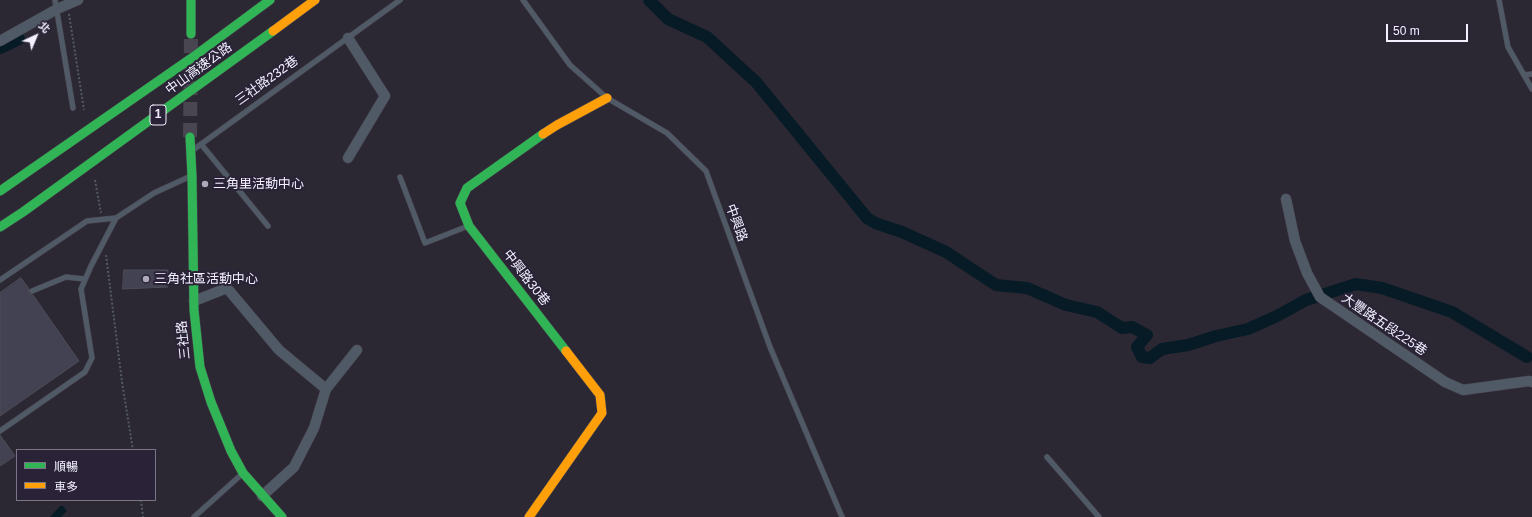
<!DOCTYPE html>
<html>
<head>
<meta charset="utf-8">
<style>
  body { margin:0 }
  #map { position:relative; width:1532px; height:517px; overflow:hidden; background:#2b2833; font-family:Helvetica,"Noto Sans TC",sans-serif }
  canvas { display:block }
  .legend { position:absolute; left:16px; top:449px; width:140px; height:52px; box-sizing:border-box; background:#2a2338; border:1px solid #7b7588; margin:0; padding:5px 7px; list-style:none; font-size:12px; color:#f4f0ff }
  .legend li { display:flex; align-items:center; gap:8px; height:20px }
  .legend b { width:20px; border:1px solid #7b7588 }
  .north { position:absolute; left:16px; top:16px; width:40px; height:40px; -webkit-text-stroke:3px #2a2338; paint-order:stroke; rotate:44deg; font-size:11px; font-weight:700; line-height:16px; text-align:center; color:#f4f0ff }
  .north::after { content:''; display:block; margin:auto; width:14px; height:18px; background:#f4f0ff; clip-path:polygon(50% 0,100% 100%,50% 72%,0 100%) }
  .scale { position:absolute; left:1386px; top:24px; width:82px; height:18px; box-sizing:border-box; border:2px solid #f4f0ff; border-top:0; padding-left:5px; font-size:12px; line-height:14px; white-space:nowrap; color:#f4f0ff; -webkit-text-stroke:3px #2a2338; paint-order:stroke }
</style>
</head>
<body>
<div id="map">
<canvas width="1532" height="517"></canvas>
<ul class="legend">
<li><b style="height:5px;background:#30b455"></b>順暢</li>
<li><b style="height:5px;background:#ff9f0a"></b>車多</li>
</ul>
<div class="north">北</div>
<div class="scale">50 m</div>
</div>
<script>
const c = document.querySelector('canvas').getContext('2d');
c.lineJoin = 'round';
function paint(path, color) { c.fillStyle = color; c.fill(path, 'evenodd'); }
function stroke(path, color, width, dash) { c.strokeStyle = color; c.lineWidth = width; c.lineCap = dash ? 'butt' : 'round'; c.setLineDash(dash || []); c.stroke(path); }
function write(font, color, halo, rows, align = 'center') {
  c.font = font + ' Helvetica,"Noto Sans TC",sans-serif'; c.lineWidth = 4; c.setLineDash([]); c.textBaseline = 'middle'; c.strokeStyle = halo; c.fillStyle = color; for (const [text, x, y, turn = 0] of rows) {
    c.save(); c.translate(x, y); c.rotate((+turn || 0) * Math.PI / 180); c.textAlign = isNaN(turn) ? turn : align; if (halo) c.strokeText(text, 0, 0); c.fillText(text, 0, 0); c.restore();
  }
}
const water = new Path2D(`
  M60,506H63L67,511L61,517H50Z`);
const canal = new Path2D(`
  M649,0L668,19L707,37L756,82L867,218L875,223L902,232L946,252L996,285L1027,288L1066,305L1097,312L1122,328L1132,327L1147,335L1137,347L1142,357L1150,358L1162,349L1188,345L1216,336L1248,329L1277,316L1306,300L1356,284L1382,288L1452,312L1527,357
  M0,48L19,39`);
const building = new Path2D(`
  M124,270H168V287L123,289Z
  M21,278L29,289L28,293L33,295L79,361L0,416V293Z
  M0,435L15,456L0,466Z`);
const secondaryTunnel = new Path2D(`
  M190,137L191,34`);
const path = new Path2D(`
  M69,14L84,110
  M95,180L101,213
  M106,255L122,382L133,450
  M141,500L143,517`);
const lane = new Path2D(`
  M55,0L73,108
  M523,0L570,65L607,98L667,133L706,171L770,347L842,517
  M1499,0L1508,47L1532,89
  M1524,75L1532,74
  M201,144L268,226
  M193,150L400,0
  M400,177L425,243L468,226
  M0,280L87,221L116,218
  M32,291L66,277L85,279
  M0,431L85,372L92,358L81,289L91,266L116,218L154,193L191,176
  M1047,457L1099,517
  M194,517L242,474`);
const street = new Path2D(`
  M348,38L385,96L348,158
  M0,41L57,9L78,0
  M1286,199L1295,241L1307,273L1320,297L1445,382L1463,390L1529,381L1532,382
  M194,301L227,288L279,350L326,389L357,350
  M262,496L294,467L314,428L326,389`);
const fast = new Path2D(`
  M191,0V34
  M543,134L467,188L460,203L469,226L566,351
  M190,137L192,176L194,310L200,367L211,402L231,451L243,473L282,517
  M0,191L193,57L270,0
  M0,227L23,212L273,31`);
const slow = new Path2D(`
  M273,31L315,0
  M543,134L557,125L607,98
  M529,517L602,413L600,395L566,351`);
const markers = [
  [205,184,4,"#aeaab8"],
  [146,279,4,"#aeaab8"]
];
const shields = [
  [158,115,16]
];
const shieldNames = [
  ["1",158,115]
];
const streetNames = [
  ["中山高速公路",199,69,-36],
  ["三社路232巷",267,81,-36],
  ["中興路",736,223,70],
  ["中興路30巷",526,278,52],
  ["大豐路五段225巷",1384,325,34],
  ["三社路",184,340,-96]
];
const poiNames = [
  ["三角里活動中心",213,184],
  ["三角社區活動中心",154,279]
];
paint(water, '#061b26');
stroke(canal, '#061b26', 12);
paint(building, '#434252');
stroke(building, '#4e4c56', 1);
stroke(secondaryTunnel, '#494652', 14, [14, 7]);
stroke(lane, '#48454f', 6);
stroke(street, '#48454f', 11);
stroke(fast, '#48454f', 10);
stroke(slow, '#48454f', 10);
stroke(path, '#545963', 2, [2, 2]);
stroke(lane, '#505a66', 5);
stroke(street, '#505a66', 10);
stroke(fast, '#30b455', 9);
stroke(slow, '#ff9f0a', 9);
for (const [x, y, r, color] of markers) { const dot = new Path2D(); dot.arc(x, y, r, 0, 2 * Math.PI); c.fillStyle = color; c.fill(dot); stroke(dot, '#2a2338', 1.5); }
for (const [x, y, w] of shields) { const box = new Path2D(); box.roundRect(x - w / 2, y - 10, w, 20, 3); c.fillStyle = '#2a2338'; c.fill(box); stroke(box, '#f4f0ff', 1); }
write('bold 12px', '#f4f0ff', null, shieldNames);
write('13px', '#f4f0ff', '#2a2338', streetNames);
write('13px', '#f4f0ff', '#2a2338', poiNames, 'left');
</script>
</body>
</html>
